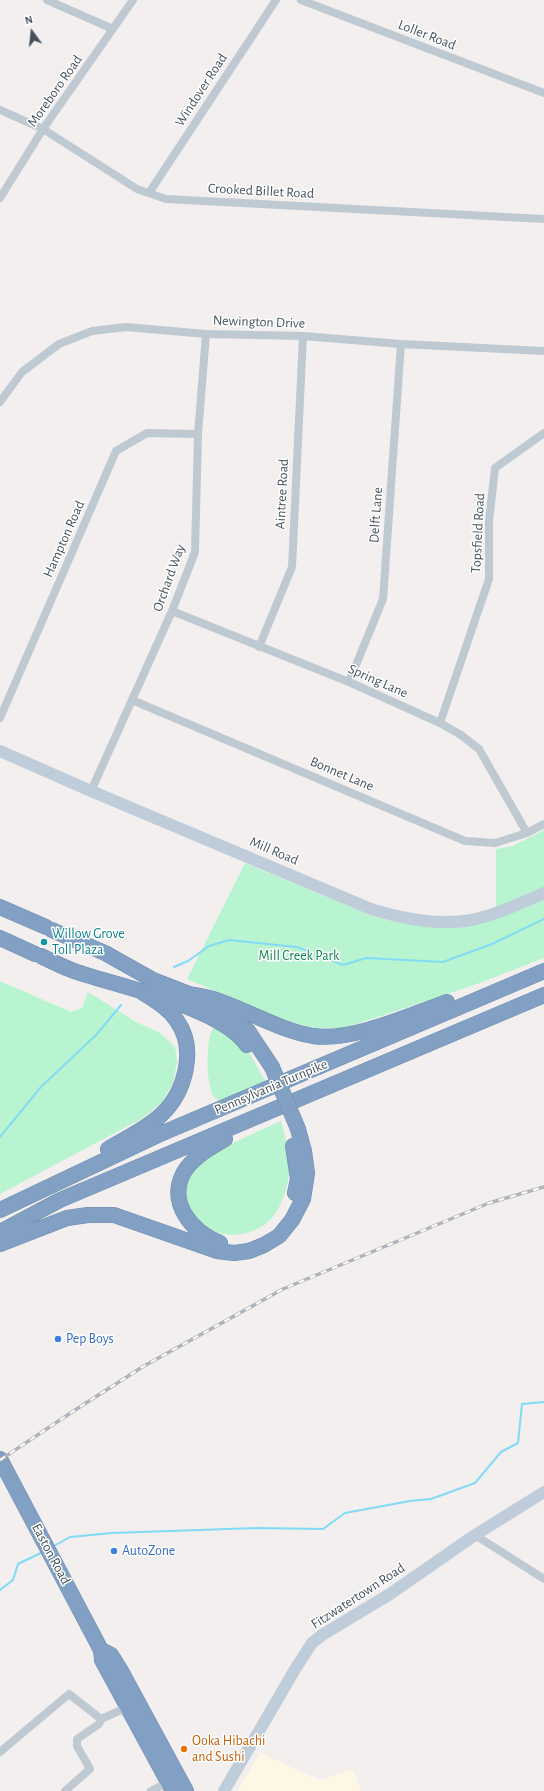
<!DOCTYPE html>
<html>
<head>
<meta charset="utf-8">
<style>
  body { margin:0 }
  #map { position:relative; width:544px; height:1791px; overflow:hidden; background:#f2efee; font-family:"Alegreya Sans",sans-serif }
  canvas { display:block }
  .north { position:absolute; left:12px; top:12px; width:40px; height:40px; -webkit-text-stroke:3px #fff; paint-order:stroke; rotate:345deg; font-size:11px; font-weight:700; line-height:16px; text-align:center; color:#45525e }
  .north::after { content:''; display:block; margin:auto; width:14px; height:18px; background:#45525e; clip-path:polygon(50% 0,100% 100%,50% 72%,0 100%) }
</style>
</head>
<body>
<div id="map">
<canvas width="544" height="1791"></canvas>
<div class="north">N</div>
</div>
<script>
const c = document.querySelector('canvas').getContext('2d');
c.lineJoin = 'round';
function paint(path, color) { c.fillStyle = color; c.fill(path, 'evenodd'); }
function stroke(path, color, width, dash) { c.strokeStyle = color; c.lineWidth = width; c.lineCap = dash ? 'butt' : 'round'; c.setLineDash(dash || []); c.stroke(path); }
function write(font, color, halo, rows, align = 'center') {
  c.font = font + ' "Alegreya Sans",sans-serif'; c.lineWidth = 3; c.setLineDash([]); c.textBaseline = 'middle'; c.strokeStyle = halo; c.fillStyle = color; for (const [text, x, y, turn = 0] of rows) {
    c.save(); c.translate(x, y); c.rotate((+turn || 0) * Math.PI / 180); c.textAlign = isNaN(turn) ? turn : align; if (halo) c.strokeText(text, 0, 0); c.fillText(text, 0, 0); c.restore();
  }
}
const commercial = new Path2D(`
  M260,1753L320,1780L353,1769L361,1791H237Z`);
const green = new Path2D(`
  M544,830V958L477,984L369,1020L342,1028H314L282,1019L187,979L245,863L375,917L400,923L441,926L496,916V849L513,846Z
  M0,981L71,1012L82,1008L88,992L136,1022L160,1033L175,1047L177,1062L173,1083L162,1102L143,1118L0,1194Z
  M214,1027L240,1042L251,1056L267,1084L222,1101C219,1100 216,1100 214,1097C206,1086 205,1037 214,1027Z
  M281,1121C286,1140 292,1160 288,1180C286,1193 280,1209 271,1219C245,1246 189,1238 187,1196C186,1188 189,1176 194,1170C208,1152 259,1131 281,1121Z`);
const stream = new Path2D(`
  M174,967L188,961L209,946L229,940L297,947L343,965L366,958L443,962L492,944L544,919
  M0,1137L40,1088L97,1034L121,1005
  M52,1547L70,1537L112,1533L257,1528L323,1529L345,1513L410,1501L431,1499L475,1483L501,1452L518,1443L522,1404L544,1402
  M0,1590L13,1580L18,1564L43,1552`);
const street = new Path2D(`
  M47,0L113,29
  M301,0L544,93
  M0,110L43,129L137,189L166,199L544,219
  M149,193L276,0
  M0,198L43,129L133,0
  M0,402L22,372L59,344L92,331L126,327L206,334L303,336L401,344L544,351
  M172,611L349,682L440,723L461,735L479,749L527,833
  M259,647L292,567L303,336
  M349,682L383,599L401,344
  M132,700L465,841L495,843L527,833L544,824
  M0,718L116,451L147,433L198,434
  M440,723L489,579V521L495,468L544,433
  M91,791L172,611L195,552L198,434L206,334
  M475,1535L544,1579
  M0,1752L69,1694L101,1719
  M65,1791L90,1769L77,1746V1739L99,1724L101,1719L128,1707
  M151,1791L168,1782`);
const secondary = new Path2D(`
  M0,751L91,791L371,909C403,919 437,926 471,920C496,915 521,903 544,893
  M224,1791L297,1666L312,1643L322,1635L390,1594L475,1535L544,1492`);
const highway = new Path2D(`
  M0,907L46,927
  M52,930L105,953L153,980L189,994L226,1013L248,1031L272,1067
  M0,938L35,954
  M41,956C53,962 65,968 77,972C121,987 220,1007 247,1045
  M189,994C199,996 210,997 219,1001C250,1012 280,1030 313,1036C351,1042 411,1015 447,1002
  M293,1146L298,1179L295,1193
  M108,1149C126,1138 147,1129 162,1114C185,1092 197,1049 177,1021C169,1008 154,1000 142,992
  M0,1210L158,1135L544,971
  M0,1232L60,1200L544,995
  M220,1243C192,1232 167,1203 184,1172C193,1157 210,1148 225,1139
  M0,1244L67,1218L88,1215H114L217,1251L234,1253L249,1251L264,1245L279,1236L292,1220L303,1199L307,1173L304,1151L298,1129
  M0,1459L101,1650L102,1660L173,1791
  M101,1650L111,1655L121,1671L186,1791`);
const rail = new Path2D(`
  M0,1460L75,1410L144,1366L283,1289L489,1203L544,1187`);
const highwayBridge = new Path2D(`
  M272,1067L298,1129`);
const markers = [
  [44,942,4,"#0f9aa8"],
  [58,1339,4,"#3f7fe0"],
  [114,1551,4,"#3f7fe0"],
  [184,1749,4,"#e8710a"]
];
const streetNames = [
  ["Loller Road",427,35,21],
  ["Windover Road",201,90,-57],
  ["Moreboro Road",55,91,-55],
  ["Crooked Billet Road",261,191,3],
  ["Newington Drive",259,322,2],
  ["Aintree Road",282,494,-87],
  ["Delft Lane",376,515,-86],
  ["Topsfield Road",478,533,-87],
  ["Hampton Road",64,539,-66],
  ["Orchard Way",169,578,-70],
  ["Spring Lane",378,681,24],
  ["Bonnet Lane",342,774,23],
  ["Mill Road",274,851,23],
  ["Pennsylvania Turnpike",271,1087,-23],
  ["Easton Road",51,1554,62],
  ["Fitzwatertown Road",358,1596,-33]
];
const cultureNames = [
  ["Willow Grove",52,934],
  ["Toll Plaza",52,950]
];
const parkNames = [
  ["Mill Creek Park",299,956]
];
const shopNames = [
  ["Pep Boys",66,1339],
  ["AutoZone",122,1551]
];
const foodNames = [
  ["Ooka Hibachi",192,1741],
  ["and Sushi",192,1757]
];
paint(commercial, '#fef7e6');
paint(green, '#b8f4d0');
stroke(stream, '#81dbf5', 2);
stroke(highway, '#6c8baf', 16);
stroke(street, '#bec9d2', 8);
stroke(secondary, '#bfccda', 12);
stroke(highway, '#81a0c3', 15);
stroke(rail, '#b0b4ba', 3.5);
stroke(rail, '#fff', 2, [6]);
stroke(highwayBridge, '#6c8baf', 16, []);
stroke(highwayBridge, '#81a0c3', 15);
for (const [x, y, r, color] of markers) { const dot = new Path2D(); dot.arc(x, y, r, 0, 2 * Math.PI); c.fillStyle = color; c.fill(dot); stroke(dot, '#fff', 1.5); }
write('14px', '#45525e', '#fff', streetNames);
write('14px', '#0d838f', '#fff', cultureNames, 'left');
write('14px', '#0d884d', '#fff', parkNames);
write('14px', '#366cbe', '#fff', shopNames, 'left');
write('14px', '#c56008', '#fff', foodNames, 'left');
</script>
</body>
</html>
